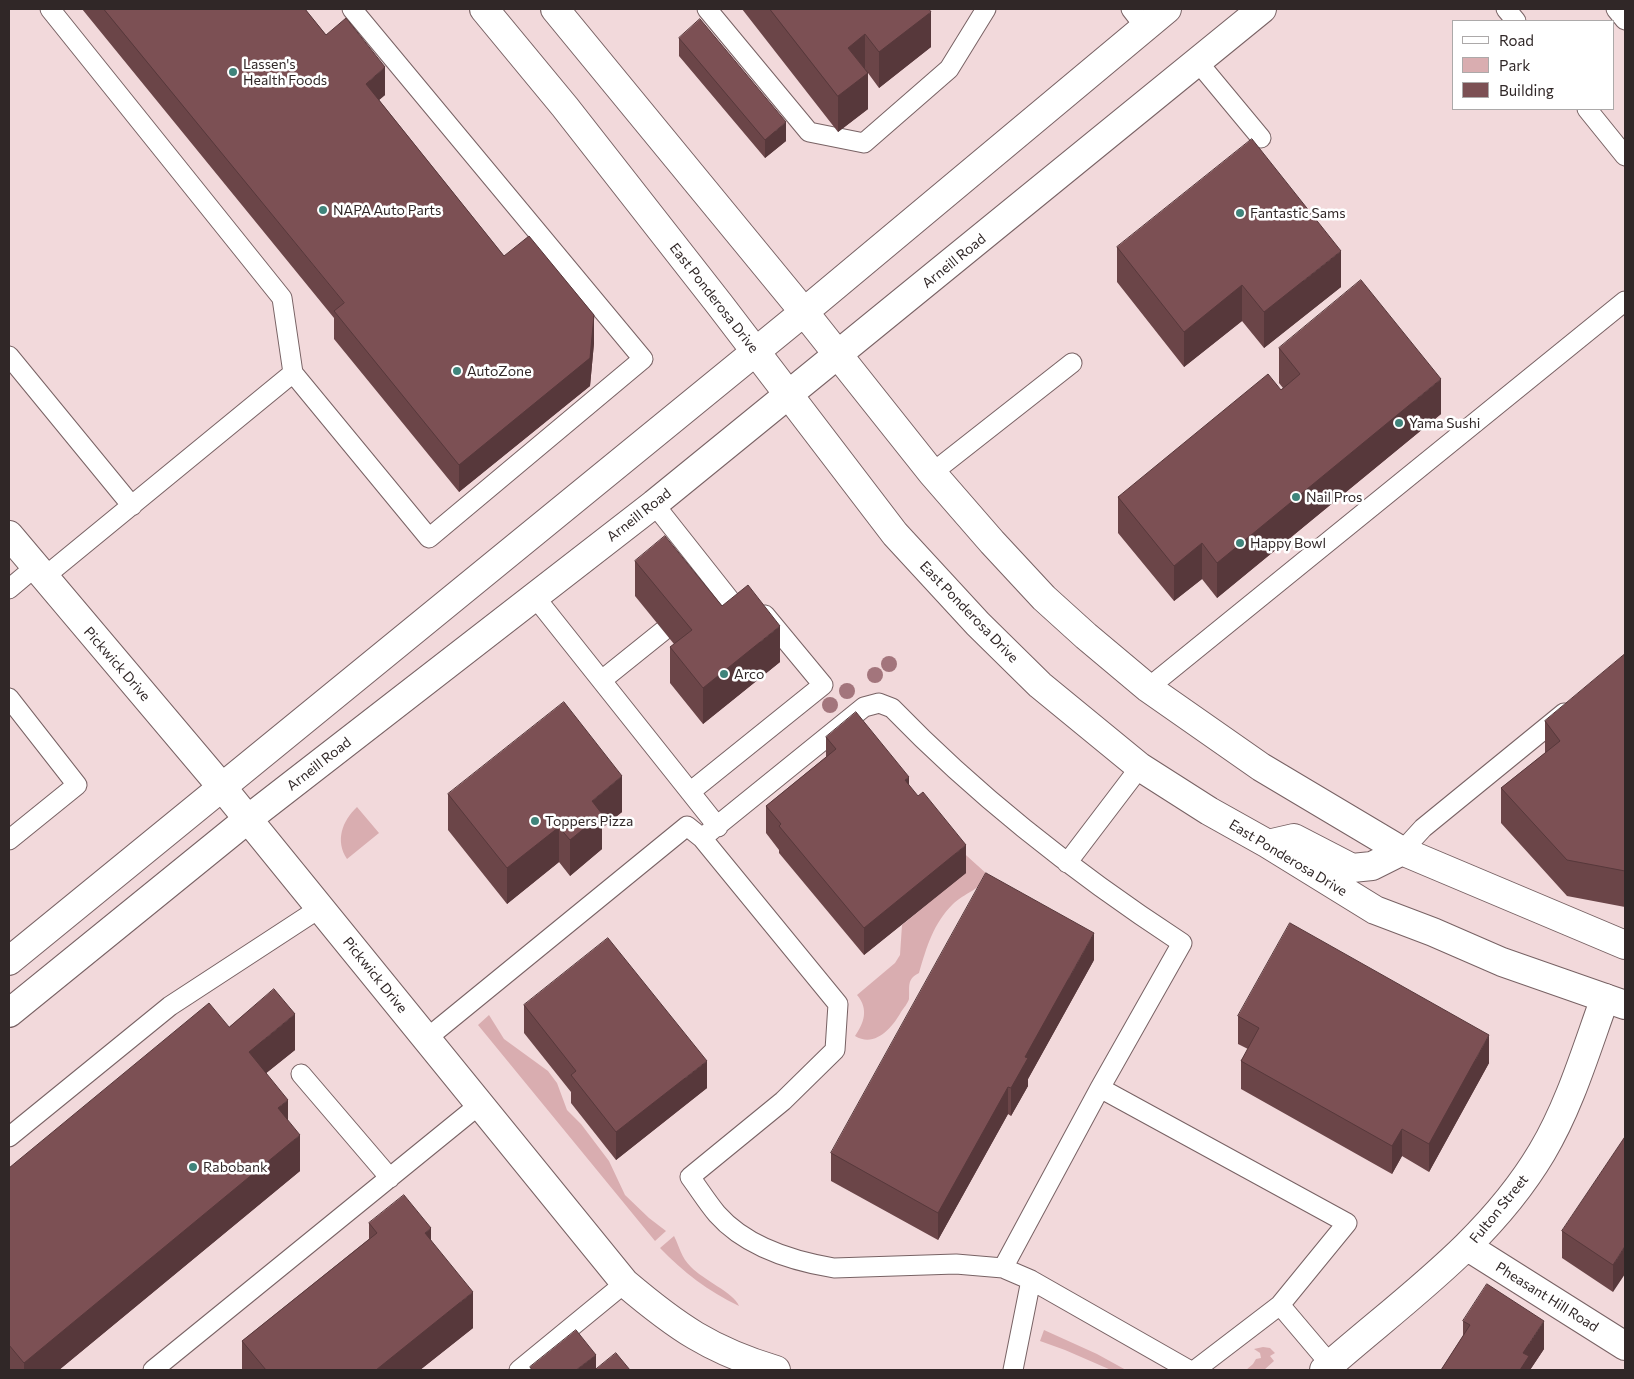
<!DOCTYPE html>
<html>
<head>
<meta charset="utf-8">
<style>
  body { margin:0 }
  #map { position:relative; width:1634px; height:1379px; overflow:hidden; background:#f2d9db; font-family:Commissioner,sans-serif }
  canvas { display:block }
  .frame { position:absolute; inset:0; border:10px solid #302727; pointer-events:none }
  .legend { position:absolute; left:1452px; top:20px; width:162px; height:90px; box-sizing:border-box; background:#fff; border:1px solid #aca9a9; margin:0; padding:6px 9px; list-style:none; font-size:15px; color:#302727 }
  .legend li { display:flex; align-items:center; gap:10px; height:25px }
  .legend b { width:25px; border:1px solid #aca9a9 }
</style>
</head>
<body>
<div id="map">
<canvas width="1634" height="1379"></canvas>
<div class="frame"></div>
<ul class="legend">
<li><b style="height:6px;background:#fff"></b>Road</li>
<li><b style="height:14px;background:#d9adb0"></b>Park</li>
<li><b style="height:14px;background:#7c5054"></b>Building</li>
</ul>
</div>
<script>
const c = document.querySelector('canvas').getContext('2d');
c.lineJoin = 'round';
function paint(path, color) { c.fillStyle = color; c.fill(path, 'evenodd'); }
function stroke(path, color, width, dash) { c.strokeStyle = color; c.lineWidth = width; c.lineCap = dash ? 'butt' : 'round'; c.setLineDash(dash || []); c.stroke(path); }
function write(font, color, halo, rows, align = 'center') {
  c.font = font + ' Commissioner,sans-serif'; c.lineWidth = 5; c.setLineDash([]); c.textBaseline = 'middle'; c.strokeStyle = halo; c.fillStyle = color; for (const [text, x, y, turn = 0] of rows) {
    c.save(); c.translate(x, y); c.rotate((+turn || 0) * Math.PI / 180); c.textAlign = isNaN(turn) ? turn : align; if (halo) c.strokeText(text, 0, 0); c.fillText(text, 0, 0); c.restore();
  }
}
const green = new Path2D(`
  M357,807L379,833L347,859C335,841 342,821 357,807Z
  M926,819L988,875C983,888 963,894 953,904C933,924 927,946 919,973C906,979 910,988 909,999C908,1003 903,1009 901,1012C892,1028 875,1048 855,1036C864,1023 869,1009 857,995L895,963L900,955L902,925L965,873Z
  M489,1015L504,1039L548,1071L557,1083L567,1110L581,1124L609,1161L625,1195L649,1218L666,1231L655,1241L478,1025Z
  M674,1236C680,1248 681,1257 691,1267C702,1279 734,1293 739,1306C708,1291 683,1272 660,1248Z
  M1044,1330L1097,1354L1126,1370H1111L1065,1350L1040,1341Z
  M1263,1347L1270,1348L1275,1353L1270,1356L1274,1361L1264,1370H1246L1253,1364L1256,1359L1261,1358L1260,1353L1254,1349Z`);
const service = new Path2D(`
  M707,9L809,132L864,143L949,69L986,9
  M1131,9L1145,27
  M1506,9L1516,21
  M1616,9L1625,20
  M1197,61L1261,138
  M1587,109L1625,156
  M9,356L132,506
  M293,373L429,538L643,359L352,9
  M932,473L1072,363
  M654,504L741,614L745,611
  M43,578L293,373L282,298L50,9
  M9,589L34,568
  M535,597L718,827
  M602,680L663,631
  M1148,688L1625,301
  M9,698L77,785L9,840
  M690,792L823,685L765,615
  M702,838L864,707L879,703L892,708C979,798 1078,875 1182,943L1100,1088L1003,1268
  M1402,851L1423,828L1564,713
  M1067,863L1140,767
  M426,1039L687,826L702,838L838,1004L835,1050L783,1101L690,1177C699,1189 707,1202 717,1214C746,1247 792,1261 834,1268L956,1264L1003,1268L1031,1280L1189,1370
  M301,1074L390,1178
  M1100,1088L1347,1223L1280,1305L1195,1370
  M9,1137L170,1006L320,908
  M1280,1305L1330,1364
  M153,1370L479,1105
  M519,1370L625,1283
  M1013,1370L1031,1280`);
const minor = new Path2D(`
  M9,535L221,786L625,1283C677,1327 710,1350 776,1370
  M1468,1247L1625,1346
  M1324,1370C1401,1302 1488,1243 1542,1152C1570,1105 1586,1050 1605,998`);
const secondary = new Path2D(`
  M484,9L565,107L720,305L895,534L978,624L1040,685L1140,767L1209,811L1268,844L1375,910L1433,932L1502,962L1625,1005
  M555,9L804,312L932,473L992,542L1044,598L1086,636L1148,688L1261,767L1402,851L1625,945
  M1268,844L1294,838L1352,868L1372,866L1402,851
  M9,961L804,312L1167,9
  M9,1013L248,819L654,504L1262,9`);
const trees = [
  [889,664],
  [875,675],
  [847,691],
  [830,705]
];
const wall = new Path2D(`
  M82,9H305L326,35L385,95L379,100L504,256L594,343L590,386L459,492L334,339V318Z
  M742,9H929L931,47L879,88L868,73V109L838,132Z
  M679,38L786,141L765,158L679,56Z
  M1117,247L1341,287L1264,348L1242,321L1184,367L1117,282Z
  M1279,348L1441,414L1217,598L1202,579L1174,601L1118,533V497L1283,388L1279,383Z
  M635,561L722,606L780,662L703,724L670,683V647L674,644L635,596Z
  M1625,654V907L1567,896L1501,823V788L1545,753V721Z
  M826,737L909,785L966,873L864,955L779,853V850L766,833V806L826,757Z
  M448,794L622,812L602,828V849L570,876L559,862L507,904L448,830Z
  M1094,960L1028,1079V1086L1011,1116L1008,1114L938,1240L831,1181V1153Z
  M524,1005L707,1088L616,1160L571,1103V1092L524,1033Z
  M1238,1016L1489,1063L1429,1172L1402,1156L1392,1174L1241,1089V1061L1248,1049L1238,1044Z
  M229,1027L295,1050L266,1073L288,1121L300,1171L59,1370H9V1168Z
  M1625,1137L1613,1292L1562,1258V1231Z
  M369,1223L431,1240L473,1328L420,1370H242V1341L369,1239Z
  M1463,1321L1544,1349L1530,1370H1441L1463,1336Z`);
const shadedWall = new Path2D(`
  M931,12V47L879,88V52Z
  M865,34V69L848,48Z
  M385,67V95L366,111V84Z
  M868,73V109L838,132V96Z
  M786,122V141L765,158V140Z
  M1341,251V287L1264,348V312Z
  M1242,285V321L1184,367V332Z
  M594,315V343L590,386L459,492V465Z
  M1441,379V414L1217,598V563Z
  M1202,543V579L1174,601V566Z
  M780,626V662L703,724V688Z
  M622,776V812L602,828V849L570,876V840L592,801Z
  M909,777V804L905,780Z
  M559,827V862L507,904V868Z
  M966,845V873L864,955V928Z
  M1094,933V960L1028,1079V1086L1011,1116V1088L1025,1057Z
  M295,1014V1050L249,1087V1052Z
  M1489,1035V1063L1429,1172V1144Z
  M707,1061V1088L616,1160V1132Z
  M1008,1087V1114L938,1240V1213Z
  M288,1100V1135L278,1108Z
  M1402,1129V1156L1392,1174V1146Z
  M300,1135V1171L59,1370H24V1363Z
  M431,1228V1264L425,1233Z
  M1625,1246V1274L1613,1292V1265Z
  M473,1292V1328L420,1370H376Z
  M1544,1321V1349L1530,1370H1520L1523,1353Z
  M596,1355V1370H576Z`);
const building = new Path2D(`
  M104,9H305L326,35L346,18L385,67L366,84L504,256L529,236L594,315L590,358L459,465L334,311L344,303Z
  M770,9H929L931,12L879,52L865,34L848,48L868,73L838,96Z
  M700,19L786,122L765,140L679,38Z
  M1252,139L1341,251L1264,312L1242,285L1184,332L1117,247Z
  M1361,280L1441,379L1217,563L1202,543L1174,566L1118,497L1268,374L1281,390L1300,374L1279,348Z
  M665,536L722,606L748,585L780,626L703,688L670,647L692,630L635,561Z
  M1625,654V871L1567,860L1501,788L1560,741L1545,721Z
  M564,702L622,776L592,801L602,814L570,840L559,827L507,868L448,794Z
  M856,712L909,777L905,780L918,796L923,792L966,845L864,928L779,826L781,824L766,806L836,749L826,737Z
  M986,873L1094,933L1025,1057L1028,1058L1011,1088L1008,1087L938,1213L831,1153Z
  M1290,923L1489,1035L1429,1144L1402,1129L1392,1146L1241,1061L1259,1028L1238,1016Z
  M608,938L707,1061L616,1132L571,1075L576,1071L524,1005Z
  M274,989L295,1014L249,1052L288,1100L278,1108L300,1135L24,1363L9,1345V1168L209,1003L229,1027Z
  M1625,1137V1246L1613,1265L1562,1231Z
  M404,1195L431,1228L425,1233L473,1292L376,1370H266L242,1341L377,1233L369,1223Z
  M1487,1284L1544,1321L1523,1353L1529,1356L1520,1370H1441L1470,1325L1463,1321Z
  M576,1330L596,1355L576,1370H532L530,1367Z
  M616,1353L630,1370H595Z`);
const markers = [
  [233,72,5,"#3f847b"],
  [323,210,5,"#3f847b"],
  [1240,213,5,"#3f847b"],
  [457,371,5,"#3f847b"],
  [1399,423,5,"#3f847b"],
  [1296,497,5,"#3f847b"],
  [1240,543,5,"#3f847b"],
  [724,674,5,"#3f847b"],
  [535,821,5,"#3f847b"],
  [193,1167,5,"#3f847b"]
];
const poiNames = [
  ["Lassen's",243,64],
  ["Health Foods",243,80],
  ["NAPA Auto Parts",333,210],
  ["Fantastic Sams",1250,213],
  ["AutoZone",467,371],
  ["Yama Sushi",1409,423],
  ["Nail Pros",1306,497],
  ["Happy Bowl",1250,543],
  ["Arco",734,674],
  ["Toppers Pizza",545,821],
  ["Rabobank",203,1167]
];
const streetNames = [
  ["Arneill Road",954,261,-39],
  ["East Ponderosa Drive",714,298,52],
  ["Arneill Road",639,515,-38],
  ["East Ponderosa Drive",969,612,46],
  ["Pickwick Drive",117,664,49],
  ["Arneill Road",319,764,-38],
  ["East Ponderosa Drive",1288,858,31],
  ["Pickwick Drive",375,975,51],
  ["Fulton Street",1499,1209,-51],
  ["Pheasant Hill Road",1547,1297,32]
];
paint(green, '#d9adb0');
stroke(service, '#786264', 21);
stroke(minor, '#786264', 30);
stroke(secondary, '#786264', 30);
stroke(service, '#fff', 19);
stroke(minor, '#fff', 28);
stroke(secondary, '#fff', 28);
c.fillStyle = '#a3757c';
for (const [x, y] of trees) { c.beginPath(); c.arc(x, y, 8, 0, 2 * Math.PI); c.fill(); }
paint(wall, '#6b4548');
paint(shadedWall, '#57383b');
paint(building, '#7c5054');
stroke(building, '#57383b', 1);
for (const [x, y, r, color] of markers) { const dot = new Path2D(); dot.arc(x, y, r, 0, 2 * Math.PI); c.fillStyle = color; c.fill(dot); stroke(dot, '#fff', 2); }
write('14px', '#302727', '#fff', poiNames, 'left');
write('14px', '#302727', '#fff', streetNames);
</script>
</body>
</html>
